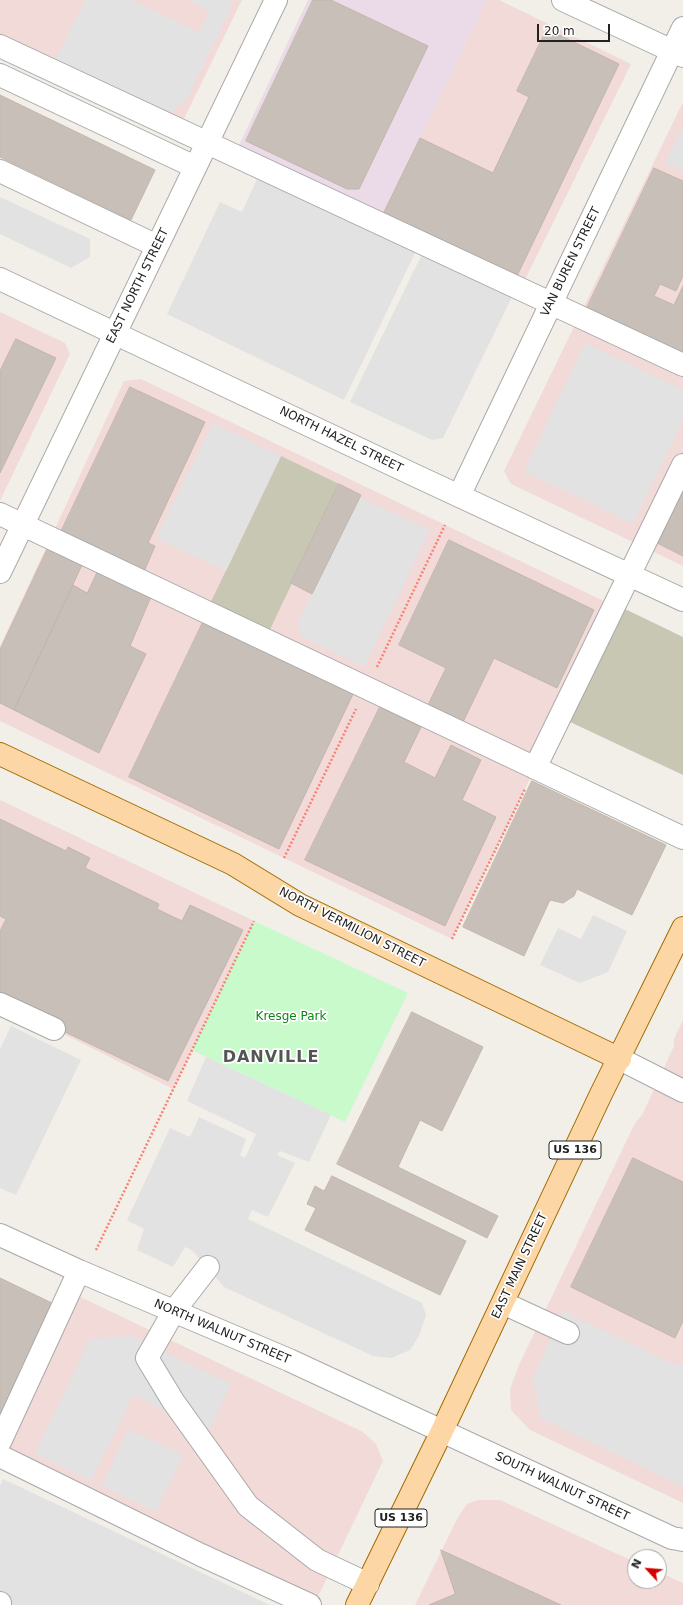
<!DOCTYPE html>
<html>
<head>
<meta charset="utf-8">
<style>
  body { margin:0 }
  #map { position:relative; width:683px; height:1605px; overflow:hidden; background:#f2efe9; font-family:"DejaVu Sans",sans-serif }
  canvas { display:block }
  .north { position:absolute; left:627px; top:1549px; width:40px; height:40px; box-sizing:border-box; background:#fff; border:1px solid #a7a7a7; border-radius:50%; rotate:296deg; font-size:11px; font-weight:700; line-height:16px; text-align:center; color:#222 }
  .north::after { content:''; display:block; margin:auto; width:14px; height:18px; background:#d40000; clip-path:polygon(50% 0,100% 100%,50% 72%,0 100%) }
  .scale { position:absolute; left:537px; top:24px; width:73px; height:18px; box-sizing:border-box; border:2px solid #222; border-top:0; padding-left:5px; font-size:12px; line-height:14px; white-space:nowrap; color:#222; -webkit-text-stroke:3px #fff; paint-order:stroke }
</style>
</head>
<body>
<div id="map">
<canvas width="683" height="1605"></canvas>
<div class="north">N</div>
<div class="scale">20 m</div>
</div>
<script>
const c = document.querySelector('canvas').getContext('2d');
c.lineJoin = 'round';
function paint(path, color) { c.fillStyle = color; c.fill(path, 'evenodd'); }
function stroke(path, color, width, dash) { c.strokeStyle = color; c.lineWidth = width; c.lineCap = dash ? 'butt' : 'round'; c.setLineDash(dash || []); c.stroke(path); }
function write(font, color, halo, rows, align = 'center') {
  c.font = font + ' "DejaVu Sans",sans-serif'; c.lineWidth = 3.5; c.setLineDash([]); c.textBaseline = 'middle'; c.strokeStyle = halo; c.fillStyle = color; for (const [text, x, y, turn = 0] of rows) {
    c.save(); c.translate(x, y); c.rotate((+turn || 0) * Math.PI / 180); c.textAlign = isNaN(turn) ? turn : align; if (halo) c.strokeText(text, 0, 0); c.fillText(text, 0, 0); c.restore();
  }
}
const commercial = new Path2D(`
  M0,0H242L179,129L0,46Z
  M487,0H499L631,64L520,290L383,214Z
  M683,102V566L511,484L504,471Z
  M0,312L65,343L70,354L0,501Z
  M141,379L614,606L452,939L0,721V646L124,381Z
  M0,800L254,921L173,1089L54,1029L0,1004Z
  M683,1020V1503L530,1430L511,1410L510,1389L519,1365L635,1123L642,1115L674,1046V1039Z
  M70,1292L363,1432L376,1444L383,1461L314,1605L0,1456Z
  M478,1500H500L635,1562V1581H659V1572L683,1583V1605H415L458,1517L467,1504Z`);
const industrial = new Path2D(`
  M308,0H487L383,214L234,156Z`);
const construction = new Path2D(`
  M281,456L339,484L265,640L206,612Z
  M623,608L683,637V775L568,721Z`);
const park = new Path2D(`
  M254,921L408,993L345,1122L192,1050Z`);
const parking = new Path2D(`
  M85,0H131L199,32L210,11L188,0H230L231,8L186,101L165,116L54,63Z
  M683,127V171L665,163Z
  M258,177L416,251L344,400L167,314L220,202L242,212Z
  M0,197L90,239V257L71,268L0,234Z
  M422,254L512,297L443,438L432,440L350,402Z
  M585,343L683,390V420L633,524L524,471Z
  M213,423L281,456L226,571L156,538Z
  M359,497L430,530L364,667L301,636L298,621Z
  M593,915L627,931L608,972L580,983L540,965L558,928L581,939Z
  M11,1026L81,1060L16,1195L0,1188V1049Z
  M206,1057L331,1115L309,1162L280,1151L277,1155L295,1163L268,1217L252,1210L248,1219L422,1303L426,1315L419,1336L410,1350L392,1358L373,1356L224,1287L193,1251L185,1247L173,1267L137,1250L144,1229L127,1220L170,1128L190,1137L199,1117L246,1139L240,1155L245,1158L256,1134L187,1101Z
  M563,1311L675,1365L683,1363V1486L540,1418L537,1395L532,1380Z
  M131,1336L231,1384L208,1433L133,1395L91,1481L35,1453L90,1339Z
  M128,1429L183,1455L156,1512L102,1486Z
  M3,1479L270,1605H0V1486Z`);
const building = new Path2D(`
  M313,0H331L428,46L359,189H347L246,141Z
  M547,29L619,64L516,278L383,214L420,138L493,173L529,97L517,91Z
  M0,95L155,170L131,220L0,157Z
  M654,168L683,181V276L676,291L660,284L654,296L674,305L683,286V359L584,314Z
  M16,339L56,358L0,473V371Z
  M130,387L205,422L148,543L155,546L143,574L60,534Z
  M683,474V556L651,540Z
  M339,484L361,495L312,594L291,583Z
  M449,540L594,610L557,688L494,658L462,724L427,707L446,668L399,645Z
  M49,546L83,563L14,710L0,703V650Z
  M100,567L153,592L130,646L146,654L99,753L14,710L73,585L87,593Z
  M205,618L355,690L279,849L129,777Z
  M380,707L421,727L404,762L435,778L451,745L481,760L462,800L496,817L445,926L305,860Z
  M532,781L666,845L632,915L577,889L574,896L563,903L550,900L524,956L463,927Z
  M0,819L66,851L68,847L90,858L85,868L159,904L157,909L182,921L190,905L243,930L168,1081L0,1001V931L6,919L0,916Z
  M412,1012L483,1047L442,1131L420,1120L398,1167L498,1216L487,1238L337,1164Z
  M633,1158L683,1182V1321L675,1338L571,1287Z
  M332,1176L466,1241L440,1295L305,1230L316,1208L307,1204L315,1186L324,1191Z
  M0,1278L54,1304L0,1416Z
  M441,1550L561,1605H429L455,1594Z`);
const path = new Path2D(`
  M377,667L445,525
  M284,858L356,709
  M452,939L525,789
  M96,1250L254,921`);
const minor = new Path2D(`
  M563,0L683,56
  M0,46L683,365
  M0,75L195,167
  M0,171L157,246
  M0,279L412,474L683,600
  M459,496L683,28
  M0,514L683,838
  M0,572L276,0
  M535,768L683,465
  M0,1004L54,1029
  M620,1059L683,1091
  M0,1235L79,1271L289,1360L672,1538L683,1540
  M208,1267L174,1311L147,1358L173,1401L248,1506L317,1560L368,1584
  M503,1303L568,1333
  M0,1442L79,1271
  M0,1456L201,1555L310,1605
  M0,1604V1603`);
const major = new Path2D(`
  M0,754L233,864L300,905L620,1059
  M357,1605L442,1431L601,1094L683,928`);
const shields = [
  [575,1150,52],
  [401,1518,52]
];
const shieldNames = [
  ["US 136",575,1150],
  ["US 136",401,1518]
];
const streetNames = [
  ["VAN BUREN STREET",571,262,-64],
  ["EAST NORTH STREET",138,286,-64],
  ["NORTH HAZEL STREET",341,440,26],
  ["NORTH VERMILION STREET",352,928,27],
  ["EAST MAIN STREET",520,1266,-65],
  ["NORTH WALNUT STREET",222,1332,23],
  ["SOUTH WALNUT STREET",562,1487,25]
];
const parkNames = [
  ["Kresge Park",291,1017]
];
const districtNames = [
  ["DANVILLE",271,1058]
];
paint(commercial, '#f2dad9');
paint(industrial, '#ebdbe8');
paint(construction, '#c7c7b4');
paint(park, '#c8facc');
paint(parking, '#e2e2e2');
paint(building, '#c7bfb8');
stroke(building, '#c4b6ab', 1);
stroke(minor, '#a9a9a9', 24);
stroke(major, '#a06b00', 24);
stroke(path, '#fa8072', 2.5, [2, 2]);
stroke(minor, '#fff', 22);
stroke(major, '#fcd6a4', 22);
for (const [x, y, w] of shields) { const box = new Path2D(); box.roundRect(x - w / 2, y - 9, w, 18, 3); c.fillStyle = '#fff'; c.fill(box); stroke(box, '#222', 1); }
write('bold 11px', '#222', null, shieldNames);
write('12px', '#222', '#fff', streetNames);
write('12px', '#0c8416', '#fff', parkNames);
c.letterSpacing = '1px';
write('bold 16px', '#555', '#fff', districtNames);
c.letterSpacing = '0px';
</script>
</body>
</html>
